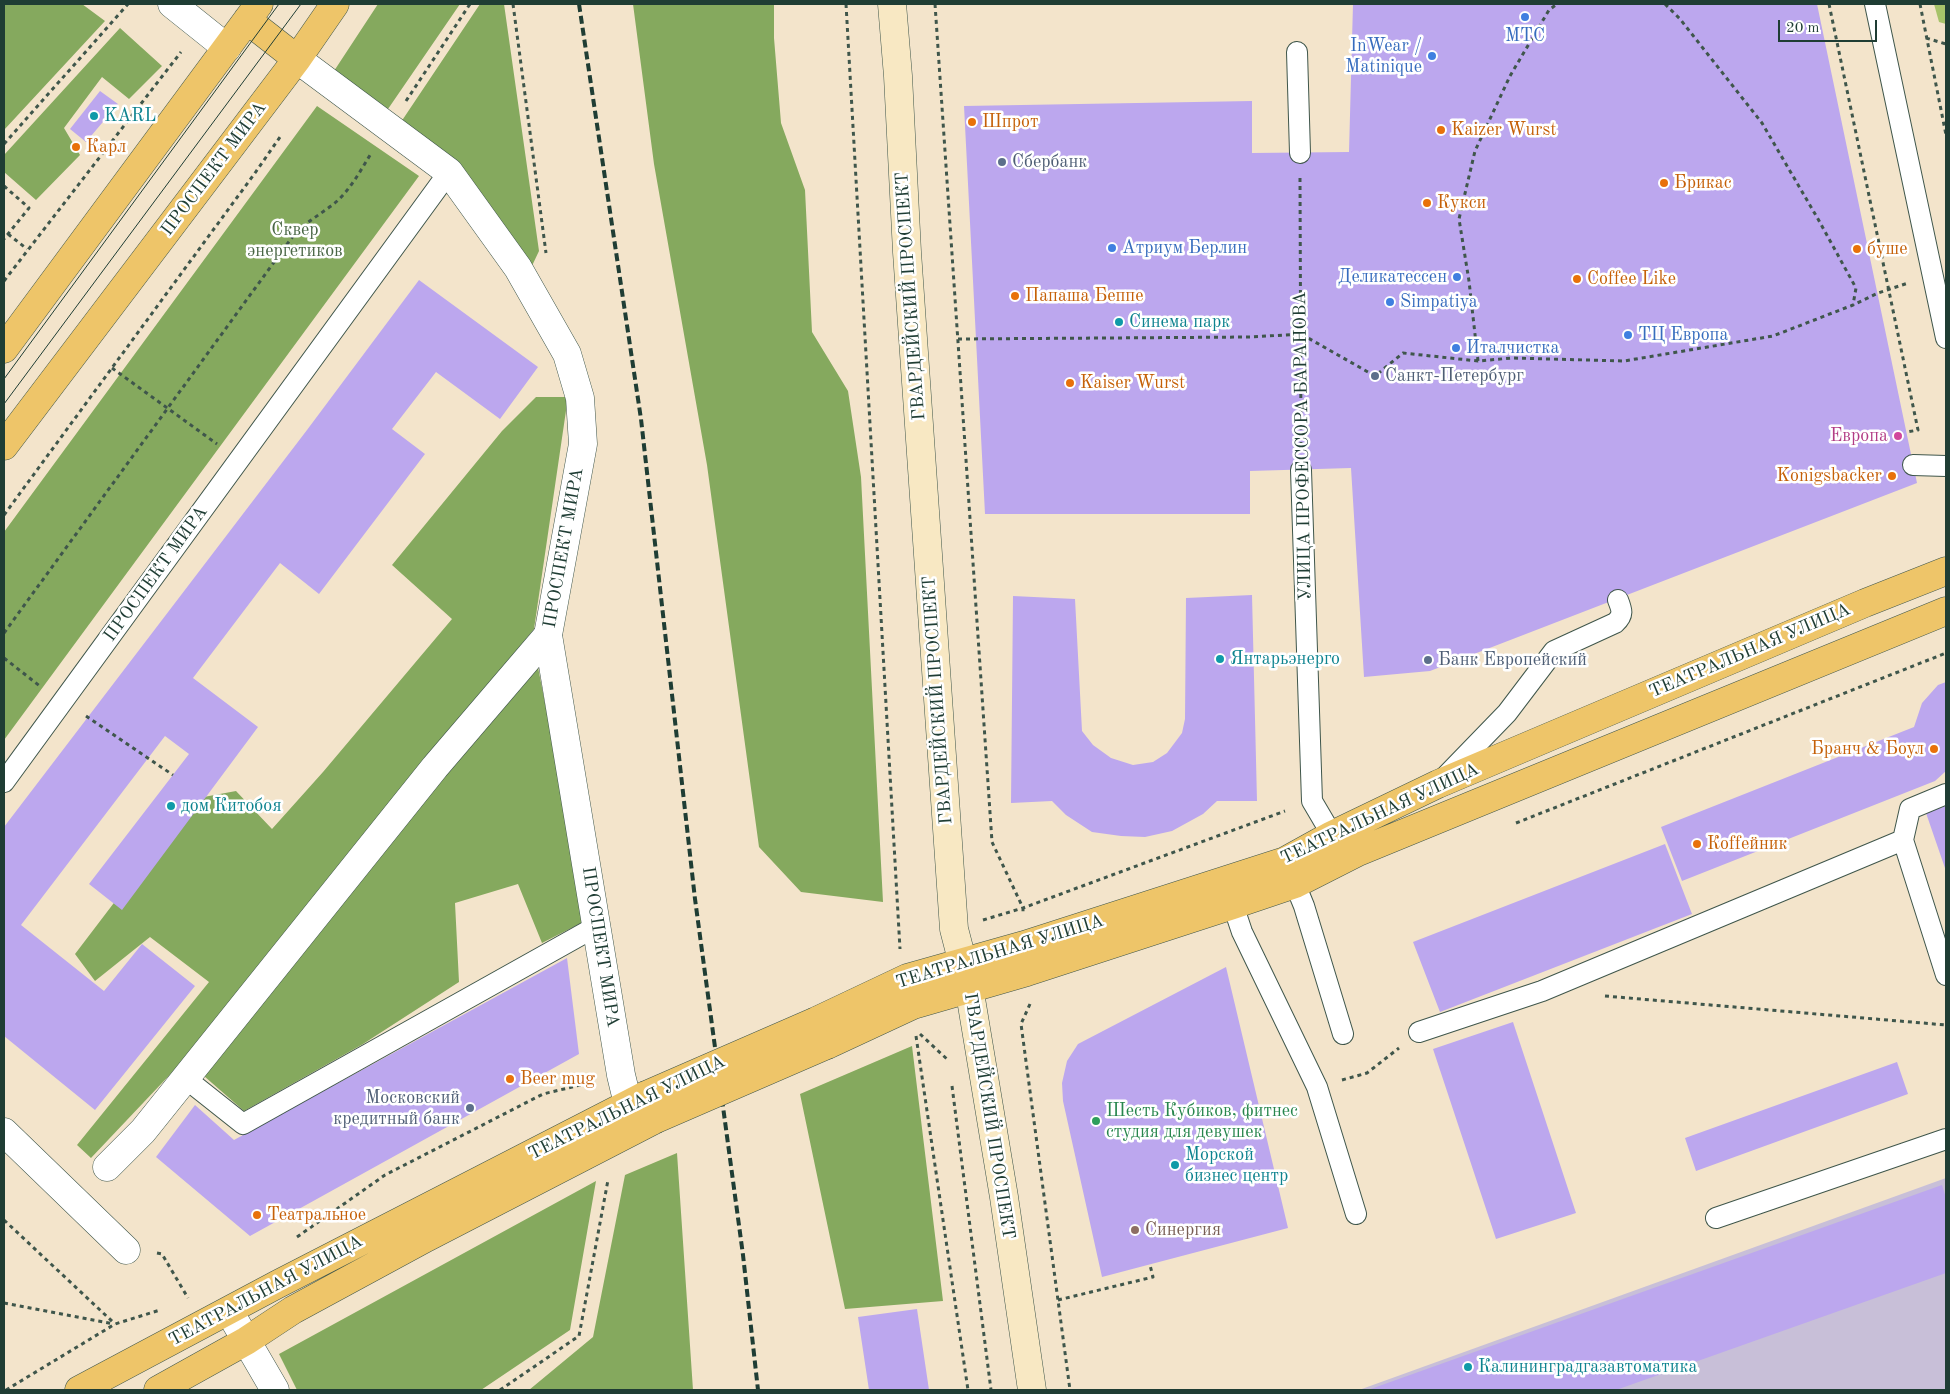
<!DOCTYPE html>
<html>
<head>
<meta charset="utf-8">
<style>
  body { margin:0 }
  #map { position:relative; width:1950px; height:1394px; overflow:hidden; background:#f3e4cb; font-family:"Old Standard TT",serif }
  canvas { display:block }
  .frame { position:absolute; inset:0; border:5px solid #1f3d34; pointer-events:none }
  .scale { position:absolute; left:1778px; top:20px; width:99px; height:22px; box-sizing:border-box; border:2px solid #1f3d34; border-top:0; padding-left:6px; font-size:15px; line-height:18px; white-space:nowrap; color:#1f3d34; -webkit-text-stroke:4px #fff; paint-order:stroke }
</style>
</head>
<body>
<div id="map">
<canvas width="1950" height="1394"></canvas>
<div class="frame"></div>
<div class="scale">20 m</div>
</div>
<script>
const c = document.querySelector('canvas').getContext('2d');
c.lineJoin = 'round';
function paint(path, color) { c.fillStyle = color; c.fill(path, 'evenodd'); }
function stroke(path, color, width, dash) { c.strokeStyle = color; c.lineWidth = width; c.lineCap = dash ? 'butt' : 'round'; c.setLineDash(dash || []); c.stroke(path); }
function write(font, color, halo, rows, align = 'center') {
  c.font = font + ' "Old Standard TT",serif'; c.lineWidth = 5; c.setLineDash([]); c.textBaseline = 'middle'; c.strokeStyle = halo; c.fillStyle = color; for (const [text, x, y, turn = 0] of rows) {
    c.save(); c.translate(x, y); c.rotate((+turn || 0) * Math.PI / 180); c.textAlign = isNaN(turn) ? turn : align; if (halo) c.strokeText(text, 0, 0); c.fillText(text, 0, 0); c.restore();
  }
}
const industrial = new Path2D(`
  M1946,1178V1390H1359Z`);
const green = new Path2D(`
  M1934,4H1946V24L1939,22Z`);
const forest = new Path2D(`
  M4,4H82L105,21L4,130Z
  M378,4H460L388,109L334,71Z
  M480,4H504L539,251L530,270L401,122Z
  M633,4H776H774V38L781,123L805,190L812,332L848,391L861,477L883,902L801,892L759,847L707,465L654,164Z
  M120,28L162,66L129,99L102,77L64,128L80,155L36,200L4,172V155Z
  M317,106L419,176L4,740V532Z
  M536,397H568L534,629L179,1065L91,1158L77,1145L209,982L150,937L95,981L75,954L193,799L236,791L272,829L323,772L452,619L392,565L502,431Z
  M537,662L587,920L542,943L518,884L455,903L459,982L363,1044L244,1111L204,1076Z
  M912,1046L943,1301L845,1309L800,1094Z
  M677,1153L693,1390H529L593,1337L625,1175Z
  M596,1181L570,1330L481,1390H297L279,1354Z`);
const building = new Path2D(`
  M1353,4H1817L1917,483L1430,671L1364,677L1351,468L1250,471V514H985L964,106L1252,101V153L1349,152Z
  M100,91L118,104L86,142L70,129Z
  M419,280L538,367L500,419L436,372L392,429L425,454L319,594L280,563L193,678L258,727L122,910L89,884L189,754L165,736L21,925L104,991L142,944L195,986L95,1110L4,1036V827L307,430Z
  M1252,595L1257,801H1217L1203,814L1172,831L1145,837L1121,836L1092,832L1066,815L1052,801L1011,803L1013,596L1075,599L1082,731L1093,745L1111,758L1133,765L1153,762L1167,753L1182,733L1185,719L1186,598Z
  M1946,682V771L1935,781L1682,881L1661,827L1914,727L1922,703L1938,685Z
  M1946,806V871L1926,813Z
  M1665,844L1692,914L1440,1012L1413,942Z
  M567,958L579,1054L250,1236L156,1157L195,1105L234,1140Z
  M1226,967L1288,1228L1102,1277L1063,1101L1062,1083L1067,1061L1078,1044Z
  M1513,1022L1576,1213L1496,1239L1433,1049Z
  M1897,1062L1908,1094L1696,1171L1685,1138Z
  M1942,1185L1946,1198V1273L1616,1390H1368Z
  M917,1309L929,1390H869L858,1317Z`);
const path = new Path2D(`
  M513,4L546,253
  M846,4L900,949
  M935,4L992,842L1023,908V914
  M1665,4L1680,19L1762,123L1818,219L1856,288L1853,305
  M1829,4L1918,430L1907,432
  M1920,4L1946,135
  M1926,38L1946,44
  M406,101L470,4
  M4,144L128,4
  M1300,178L1301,445
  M4,186L29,208L4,239
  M8,234L27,249
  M4,281L181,52
  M958,339L1251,337L1301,334L1375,376L1403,353L1478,361L1512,358L1624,361L1773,336L1853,305L1878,293L1908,283
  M1478,361L1469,281L1459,219L1475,151L1510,76L1549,10L1557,4
  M112,368L217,444
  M4,515L255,173L280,137
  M4,633L296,232C307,222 319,215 331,206C349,193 360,171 372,152
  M4,658L41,687
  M86,716L173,775
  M1516,823L1946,653
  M983,920L1023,908L1285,811
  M1605,996L1946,1025
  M1030,1004L1021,1024L1070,1390
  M920,1034L948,1060
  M916,1036L968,1390
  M1342,1080L1367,1073L1399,1048
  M952,1086L991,1390
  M4,1220L115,1324
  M297,1237L385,1175L543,1094L593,1082
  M157,1253L162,1254L188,1298
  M1058,1300L1153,1277L1150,1265
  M4,1303L114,1324
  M6,1390L115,1324L160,1310
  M500,1390L579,1336L608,1180`);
const service = new Path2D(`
  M1875,4L1946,338
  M1297,52L1300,153
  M1913,465L1946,466
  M1301,470L1312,801L1332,835
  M1445,777L1507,713L1554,651L1615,623C1624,615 1622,610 1618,600
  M4,782L449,172
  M1946,794L1910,809L1903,840L1946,975
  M1295,884L1304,906L1343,1034
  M1233,905L1242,932L1317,1087L1356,1214
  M1419,1032L1542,991L1903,840
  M185,1078L243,1124L597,926
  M1716,1218L1946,1139`);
const minor = new Path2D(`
  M172,4L227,48
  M4,1132L126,1250
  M107,1167L143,1131L435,767L548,635
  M229,1311L275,1390`);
const tertiary = new Path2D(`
  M297,59L449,172L518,268L567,354L580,398L583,444L548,635L621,1075L628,1104`);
const secondary = new Path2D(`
  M892,4L898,76L907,252L954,929L969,987L1004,1197L1032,1390`);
const primary = new Path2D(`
  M247,20L297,59
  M4,349L259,4
  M4,446L297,59L335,4
  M816,1021L907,978L1024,945L1285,861L1332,835L1438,784L1865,603L1946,571
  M827,1045L913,1005L1027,972L1233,905L1295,884L1358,852L1946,611
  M79,1390L278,1284L646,1095
  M158,1390L246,1341L293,1310L424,1239L654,1120`);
const tram = new Path2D(`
  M4,379L279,4
  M4,404L301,4`);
const rail = new Path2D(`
  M579,4L641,419L695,899L743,1255L758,1390`);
const primaryBridge = new Path2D(`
  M646,1095L816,1021
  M654,1120L827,1045`);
const markers = [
  [1525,17,5,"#3f7fe0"],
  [1432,56,5,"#3f7fe0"],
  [94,116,5,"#0f9aa8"],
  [972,122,5,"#e8710a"],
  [1441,130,5,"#e8710a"],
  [76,147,5,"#e8710a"],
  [1002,162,5,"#5c6f8a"],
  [1664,183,5,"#e8710a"],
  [1427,203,5,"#e8710a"],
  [1112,248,5,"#3f7fe0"],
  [1857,249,5,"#e8710a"],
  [1457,277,5,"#3f7fe0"],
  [1577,279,5,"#e8710a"],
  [1015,296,5,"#e8710a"],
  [1390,302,5,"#3f7fe0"],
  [1119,322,5,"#0f9aa8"],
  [1628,335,5,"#3f7fe0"],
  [1456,348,5,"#3f7fe0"],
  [1375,376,5,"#5c6f8a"],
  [1070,383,5,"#e8710a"],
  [1898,436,5,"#d1479c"],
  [1892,476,5,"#e8710a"],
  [1220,659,5,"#0f9aa8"],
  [1428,660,5,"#5c6f8a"],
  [1934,749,5,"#e8710a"],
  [171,806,5,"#0f9aa8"],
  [1697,844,5,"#e8710a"],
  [510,1079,5,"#e8710a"],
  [470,1108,5,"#5c6f8a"],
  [1096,1121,5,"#2e9e5b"],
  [1175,1165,5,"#0f9aa8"],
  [257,1215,5,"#e8710a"],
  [1135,1230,5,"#8d6e63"],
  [1468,1367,5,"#0f9aa8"]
];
const shopNames = [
  ["МТС",1525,36,"center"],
  ["InWear /",1422,46,"right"],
  ["Matinique",1422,67,"right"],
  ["Атриум Берлин",1122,248],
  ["Деликатессен",1447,277,"right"],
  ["Simpatiya",1400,302],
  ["ТЦ Европа",1638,335],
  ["Италчистка",1466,348]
];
const cultureNames = [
  ["KARL",104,116],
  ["Синема парк",1129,322],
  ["Янтарьэнерго",1230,659],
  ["дом Китобоя",181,806],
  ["Морской",1185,1155],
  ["бизнес центр",1185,1176],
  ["Калининградгазавтоматика",1478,1367]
];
const foodNames = [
  ["Шпрот",982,122],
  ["Kaizer Wurst",1451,130],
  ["Карл",86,147],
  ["Брикас",1674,183],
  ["Кукси",1437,203],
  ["буше",1867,249],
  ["Coffee Like",1587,279],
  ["Папаша Беппе",1025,296],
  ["Kaiser Wurst",1080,383],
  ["Konigsbacker",1882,476,"right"],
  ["Бранч & Боул",1924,749,"right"],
  ["Коffейник",1707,844],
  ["Beer mug",520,1079],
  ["Театральное",267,1215]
];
const serviceNames = [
  ["Сбербанк",1012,162],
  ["Санкт-Петербург",1385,376],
  ["Банк Европейский",1438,660],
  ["Московский",460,1098,"right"],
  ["кредитный банк",460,1119,"right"]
];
const streetNames = [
  ["ПРОСПЕКТ МИРА",214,169,-53],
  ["ГВАРДЕЙСКИЙ ПРОСПЕКТ",911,296,-94],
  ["УЛИЦА ПРОФЕССОРА БАРАНОВА",1303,446,-91],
  ["ПРОСПЕКТ МИРА",564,548,-80],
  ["ПРОСПЕКТ МИРА",156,574,-54],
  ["ТЕАТРАЛЬНАЯ УЛИЦА",1750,651,-23],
  ["ГВАРДЕЙСКИЙ ПРОСПЕКТ",938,700,-94],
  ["ТЕАТРАЛЬНАЯ УЛИЦА",1380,814,-25],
  ["ПРОСПЕКТ МИРА",600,947,81],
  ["ТЕАТРАЛЬНАЯ УЛИЦА",1000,952,-17],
  ["ТЕАТРАЛЬНАЯ УЛИЦА",627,1108,-26],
  ["ГВАРДЕЙСКИЙ ПРОСПЕКТ",989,1116,81],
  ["ТЕАТРАЛЬНАЯ УЛИЦА",266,1291,-28]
];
const parkNames = [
  ["Сквер",295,230],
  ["энергетиков",295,251]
];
const hotelNames = [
  ["Европа",1888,436]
];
const leisureNames = [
  ["Шесть Кубиков, фитнес",1106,1111],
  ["студия для девушек",1106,1132]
];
const educationNames = [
  ["Синергия",1145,1230]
];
paint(industrial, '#c8bfd8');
paint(green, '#a7c36a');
paint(forest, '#85a95e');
paint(building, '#bca7ee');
stroke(service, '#3f564b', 22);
stroke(minor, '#3f564b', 29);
stroke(tertiary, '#3f564b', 29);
stroke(secondary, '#3f564b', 29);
stroke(primary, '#3f564b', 29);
stroke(path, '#3f564b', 3, [4, 4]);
stroke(service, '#fff', 20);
stroke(minor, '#fff', 28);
stroke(tertiary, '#fff', 28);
stroke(secondary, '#f8e8c3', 28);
stroke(primary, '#eec569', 28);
stroke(tram, '#1f3d34', 1);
stroke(rail, '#1f3d34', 4, [8, 4]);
stroke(primaryBridge, '#3f564b', 29, []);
stroke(primaryBridge, '#eec569', 28);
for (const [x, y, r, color] of markers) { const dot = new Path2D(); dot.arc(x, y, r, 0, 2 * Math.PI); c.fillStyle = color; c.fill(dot); stroke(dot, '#fff', 2); }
write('18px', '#366cbe', '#fff', shopNames, 'left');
write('18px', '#0d838f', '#fff', cultureNames, 'left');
write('18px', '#c56008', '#fff', foodNames, 'left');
write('18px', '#4e5e75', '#fff', serviceNames, 'left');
write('18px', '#1f3d34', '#fff', streetNames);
write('18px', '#486544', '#fff', parkNames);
write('18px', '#b23c85', '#fff', hotelNames, 'right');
write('18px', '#27864d', '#fff', leisureNames, 'left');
write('18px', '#785e54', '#fff', educationNames, 'left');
</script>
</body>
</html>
